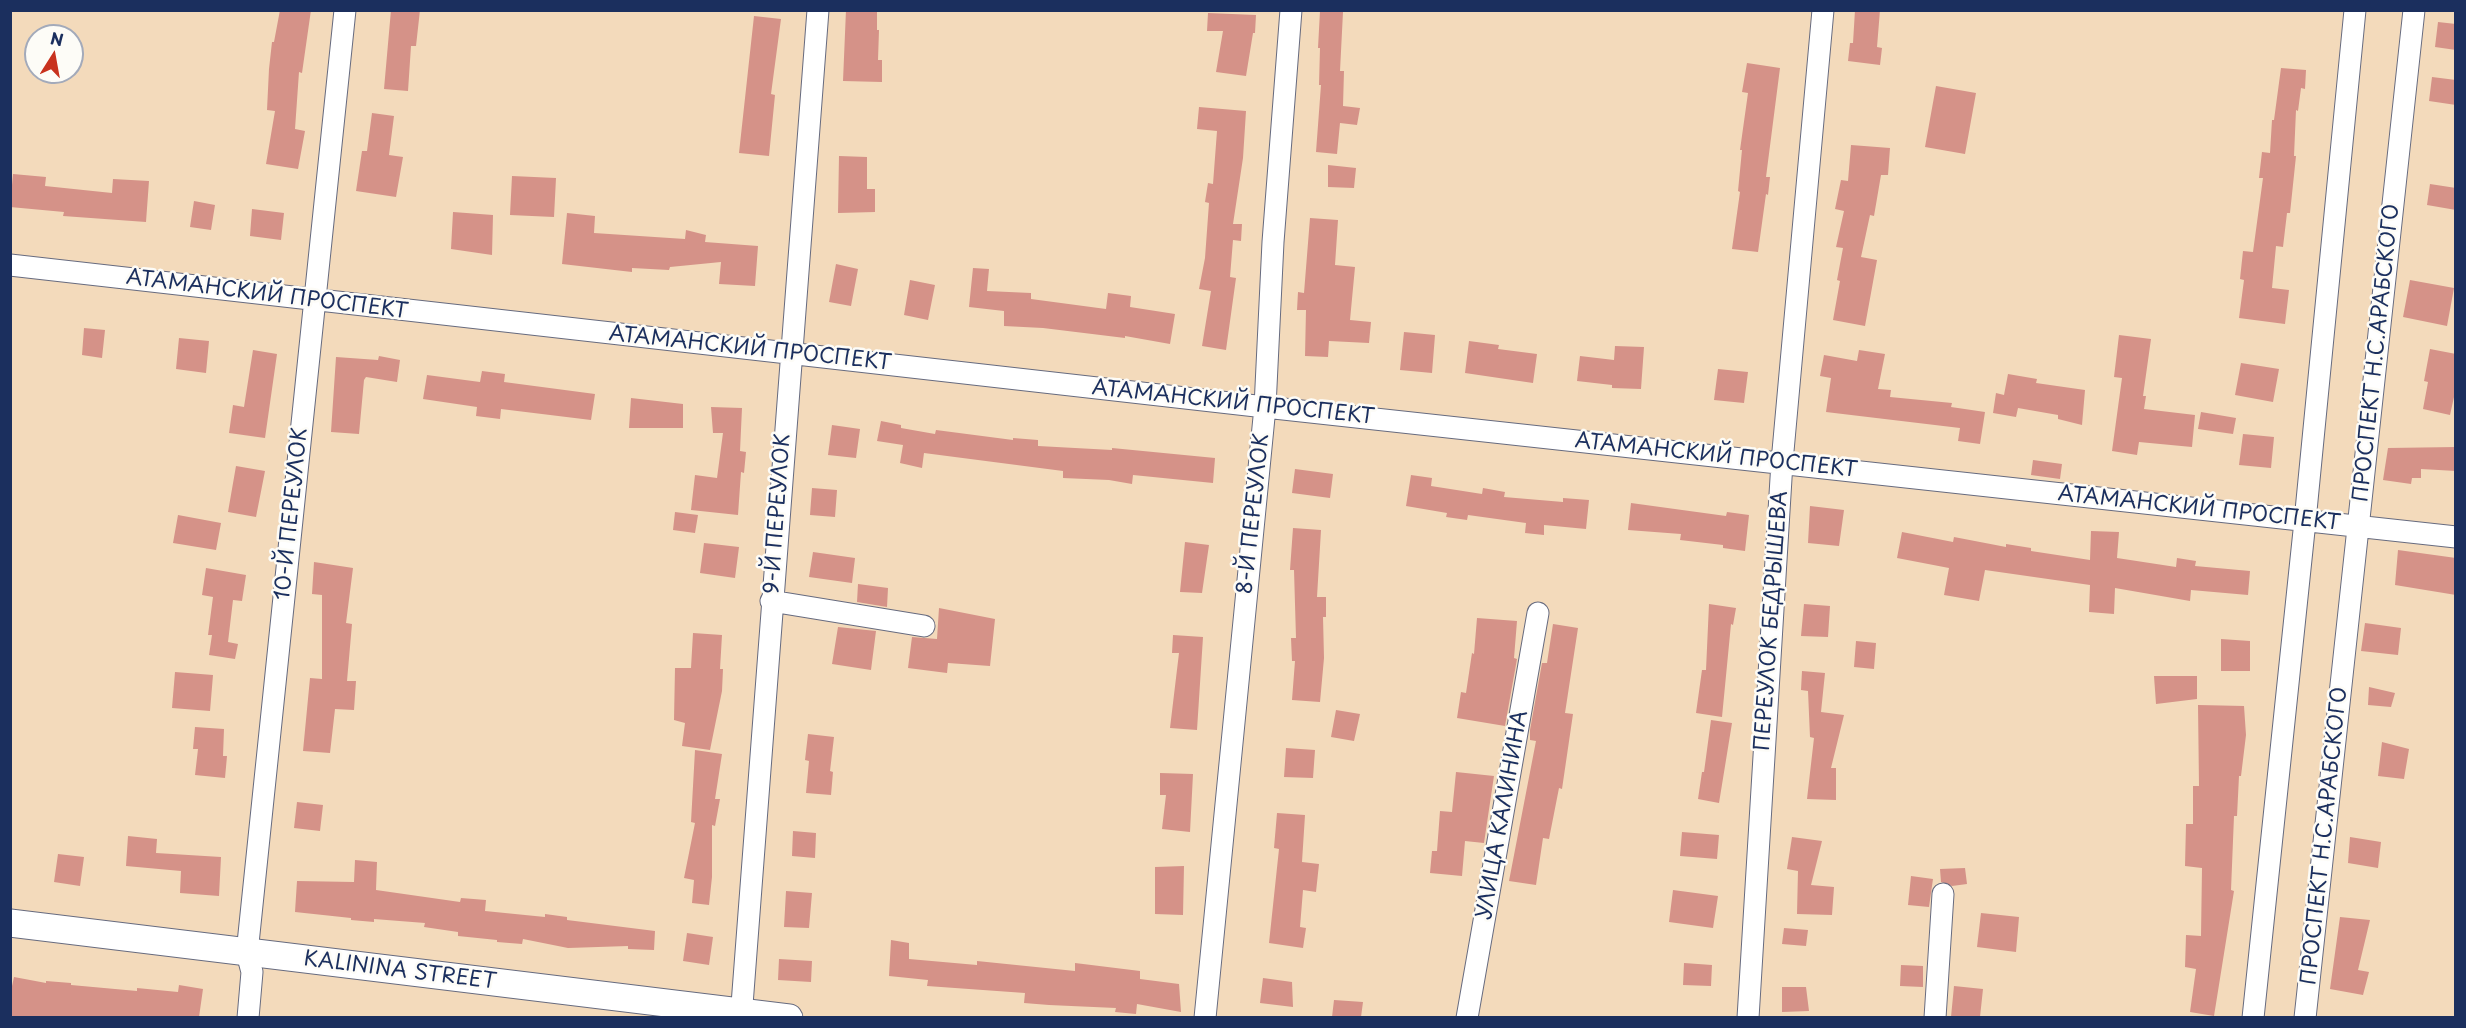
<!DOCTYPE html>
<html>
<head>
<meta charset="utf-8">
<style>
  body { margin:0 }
  #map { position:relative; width:2466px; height:1028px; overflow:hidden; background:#f3dabb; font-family:"Playpen Sans",sans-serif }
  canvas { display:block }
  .frame { position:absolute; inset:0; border:12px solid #1b2f5e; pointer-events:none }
  .north { position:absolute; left:24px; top:24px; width:60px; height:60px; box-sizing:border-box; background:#fdfcf7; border:2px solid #a3aaba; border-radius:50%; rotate:11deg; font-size:16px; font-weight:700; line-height:24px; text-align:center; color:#1b2f5e }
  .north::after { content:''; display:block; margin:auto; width:21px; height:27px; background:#c8321e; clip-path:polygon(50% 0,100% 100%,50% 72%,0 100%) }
</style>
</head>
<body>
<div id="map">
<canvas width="2466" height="1028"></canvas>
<div class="frame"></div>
<div class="north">N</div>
</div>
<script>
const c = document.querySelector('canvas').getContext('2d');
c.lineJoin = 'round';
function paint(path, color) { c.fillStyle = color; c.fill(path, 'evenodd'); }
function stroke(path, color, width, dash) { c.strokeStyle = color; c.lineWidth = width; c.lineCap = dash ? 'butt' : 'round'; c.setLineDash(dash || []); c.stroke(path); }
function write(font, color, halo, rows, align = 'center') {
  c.font = font + ' "Playpen Sans",sans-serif'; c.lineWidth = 5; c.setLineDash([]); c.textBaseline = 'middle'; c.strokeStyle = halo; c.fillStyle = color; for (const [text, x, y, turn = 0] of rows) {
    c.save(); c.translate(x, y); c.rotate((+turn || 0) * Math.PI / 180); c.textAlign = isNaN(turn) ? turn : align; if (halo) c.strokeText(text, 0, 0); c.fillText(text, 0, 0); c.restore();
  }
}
const building = new Path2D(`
  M280,10H311L302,73L299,72L295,129L305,131L298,169L266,164L275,111L267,110L269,69L272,42H274Z
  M391,10H420L416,46H411L408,91L384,89Z
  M846,10H877V30H879L878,60H882V82L843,81Z
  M1855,10H1880L1877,47L1882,48L1880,65L1848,61L1850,43H1853Z
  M1320,11L1343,12L1340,71H1344L1343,106L1360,108L1357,125L1340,123L1337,154L1316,152L1321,85H1319L1320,48H1318Z
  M1208,13L1256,15L1255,33H1253L1246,76L1216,72L1223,31H1207Z
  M754,16L781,19L771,94L775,95L769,156L739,153Z
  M2438,22L2456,24V50L2435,47Z
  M1747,63L1780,68L1766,177H1770L1768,195L1766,194L1758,252L1732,249L1740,192L1738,191L1742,150H1740L1748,93L1742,92Z
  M2281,68L2306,70L2305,89L2301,88L2298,111L2296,110L2294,156H2296L2290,213H2287L2283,247L2276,246L2272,288L2289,290L2285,324L2239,318L2244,280L2240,279L2243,251L2253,252L2263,178H2259L2262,152L2270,153L2272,120H2274Z
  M2432,77L2456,80V105L2429,101Z
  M1936,86L1976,93L1965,154L1925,147Z
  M1199,107L1246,111L1243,158L1233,224H1242L1241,241L1233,240L1230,277L1236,278L1226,350L1202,346L1211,291L1199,289L1205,258L1209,203L1205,202L1208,183L1213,184L1217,131L1197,129Z
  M372,113L394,116L389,155L403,157L396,197L356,191L362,151H367Z
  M1851,145L1890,148L1888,175H1881L1874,216L1870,215L1861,257L1877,260L1865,326L1833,320L1840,281L1837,280L1843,248L1836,247L1844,211L1835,209L1841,180L1848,181Z
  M839,156L867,157V189H875V212L838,213Z
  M1328,165L1356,168L1354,188L1328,187Z
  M13,174L46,177L45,186L112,193L113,179L149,181L146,222L63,216L64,212L10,207Z
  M512,176L556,178L554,217L510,215Z
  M2430,184L2456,188V210L2427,205Z
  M194,201L215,205L211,230L190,227Z
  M252,209L284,213L281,240L250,236Z
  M453,212L493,215L492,255L451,249Z
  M567,213L595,216L594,233L685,239L686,230L706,235L705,242L758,246L755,286L719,284L721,262L670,267L669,270L632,268V272L562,264Z
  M1310,218L1338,220L1335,265L1355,267L1350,320L1371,322L1369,343L1329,341L1328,357L1305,356L1306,310H1297L1298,292L1304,293Z
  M836,264L858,269L851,306L829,302Z
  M973,268L989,269L987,291L1031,293V299L1106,309L1108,293L1131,296L1130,307L1175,314L1170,344L1125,336V338L1043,328L1004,326V311L969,307Z
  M910,280L935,285L928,320L904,315Z
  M2410,280L2454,288L2447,326L2403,317Z
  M84,328L105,330L102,358L82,355Z
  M1404,332L1435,335L1432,373L1400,370Z
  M2119,335L2151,339L2143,396H2146L2144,409L2195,415L2192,447L2139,442L2137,455L2112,451L2122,378L2114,377Z
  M179,338L209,341L206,373L176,369Z
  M1469,341L1499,345L1498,349L1537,354L1533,383L1465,373Z
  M1615,346L1644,347L1641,389L1612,388V385L1577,381L1580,356L1614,360Z
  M2430,349L2456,354V388L2450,415L2423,409L2428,382L2424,381Z
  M253,350L277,354L265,438L229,433L233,405L244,407Z
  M1859,350L1885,354L1878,389L1891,390L1890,397L1952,403L1951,407L1985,412L1980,444L1958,441L1960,428L1826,412L1831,378L1820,376L1824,355L1857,361Z
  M379,356L400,360L397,382L366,377L364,380L359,434L331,432L336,357L378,360Z
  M2241,363L2279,369L2273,402L2235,395Z
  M1718,369L1748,372L1744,403L1714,400Z
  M482,371L505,374L504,382L595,394L591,420L501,409L500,419L476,416L477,407L423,399L427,375L480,382Z
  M2008,374L2037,379L2036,383L2085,390L2082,425L2058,419V415L2018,408L2016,417L1993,413L1996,393L2004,395Z
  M631,398L683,404V428H629Z
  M711,407L742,408L740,451L746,452L744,473L741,472L738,515L691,510L695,475L717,478L723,433H713Z
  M2201,412L2236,418L2233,434L2198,429Z
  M881,421L901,425V428L935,434L936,430L1013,440V438L1038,440V446L1112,450V448L1215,458L1213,483L1133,475L1132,484L1109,480L1063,478V471L924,453L922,468L900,463L903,445L877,441Z
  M832,425L860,429L856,458L828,455Z
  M2243,434L2274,437L2271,468L2239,465Z
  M2456,447V471L2421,469V478H2412L2411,484L2383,480L2388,448Z
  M2033,460L2062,464L2060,479L2031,475Z
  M236,466L265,471L256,517L228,512Z
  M1295,469L1333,474L1330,498L1292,493Z
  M1411,475L1432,478L1431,486L1482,494L1483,488L1505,492L1504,497L1563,502V498L1589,500L1586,529L1544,525V535L1525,533L1526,523L1468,515L1467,520L1446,517L1447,513L1406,506Z
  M812,488L837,490L835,517L810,515Z
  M1631,503L1726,516L1727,512L1749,515L1745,551L1723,548V545L1680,540L1681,534L1628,530Z
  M1810,506L1844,510L1839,546L1808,543Z
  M675,512L698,515L695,533L673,530Z
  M178,515L221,523L216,550L173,543Z
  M1293,528L1321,530L1317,597H1326V617H1323L1324,658L1320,702L1292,700L1295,661H1292L1291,638H1296L1294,570H1290Z
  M2091,531L2119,532L2117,558L2176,567L2177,558L2196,561L2195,566L2250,571L2248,595L2191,590L2190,601L2115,588L2114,614L2089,612L2090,585L1985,570L1979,601L1944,595L1949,568L1897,558L1902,532L1953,542L1954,537L2006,547V544L2031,548V551L2090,560Z
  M1185,542L1209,545L1202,593L1180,592Z
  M704,543L739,547L735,578L700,573Z
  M2398,550L2456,558V595L2395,585Z
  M813,552L855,558L852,583L809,577Z
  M314,562L353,568L346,623L352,624L347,681H356L354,710L335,709L330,753L303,751L310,678L322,679V595L312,594Z
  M206,568L246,575L242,601L233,600L228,642L238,644L235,659L209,655L212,635H208L213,597L202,595Z
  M858,584L888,588L887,607L857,602Z
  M1709,604L1736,608L1733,625L1731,624L1722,717L1696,713L1702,670H1706Z
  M1804,604L1830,606L1828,637L1801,636Z
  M939,608L995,619L990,666L948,663L947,673L908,668L912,637L937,639Z
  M1477,618L1517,621L1514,658L1517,659L1505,726L1457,718L1461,692L1466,693L1472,653L1474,654Z
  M2365,623L2401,628L2398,655L2361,651Z
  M1553,624L1578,628L1565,713L1573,714L1562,789L1559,788L1549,839L1543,838L1536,885L1509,881L1536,741L1530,740V730L1542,663H1547Z
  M838,627L876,631L871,670L832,664Z
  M693,633L722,635L720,669H723L722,691L710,750L682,746L685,723L674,720L675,668H691Z
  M1173,635L1203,637L1197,730L1170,728L1179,653H1172Z
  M2221,639L2250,641V671H2221Z
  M1856,641L1876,643L1874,669L1854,667Z
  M1802,671L1825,673L1821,712L1844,715L1831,768H1836V800L1807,799L1814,738L1810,737L1808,691L1801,690Z
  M175,672L213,675L210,711L172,708Z
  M2154,676H2197V699L2156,704Z
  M2369,687L2395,693L2391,707L2368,705Z
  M2198,705L2244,706L2246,735L2241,776H2239L2237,816H2234L2231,890L2234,891L2214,1016L2190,1012L2196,969L2185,967L2186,935L2201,936L2202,868L2185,866L2186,824H2193V786H2199Z
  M1336,710L1360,714L1354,741L1331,737Z
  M1711,720L1732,723L1719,803L1698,799L1702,772H1704Z
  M195,727L224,729L223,756H227L225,778L195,775L198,749H193Z
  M808,734L834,737L830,771L833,772L831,795L806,793L809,761L805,760Z
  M2382,742L2409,749L2404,779L2378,776Z
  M1286,748L1315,750L1313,778L1284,777Z
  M695,750L722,754L715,799H720L715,826L712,825V877L709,905L692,903L694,880L684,878L695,823L691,822Z
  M1456,772L1494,776L1484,843L1465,841L1462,876L1430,873L1432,851H1437L1440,811L1452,812Z
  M1160,773L1193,774L1190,832L1162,829L1166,795H1160Z
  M297,802L323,805L320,831L294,828Z
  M1277,813L1305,815L1302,862L1319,864L1316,892L1303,890L1300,927L1306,928L1303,948L1269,943L1279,849L1274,848Z
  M793,831L816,833L815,858L792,856Z
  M1682,832L1719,835L1717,859L1680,856Z
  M128,836L157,839L156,853L221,857L219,896L180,893L181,871L126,866Z
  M1792,837L1822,841L1811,885L1834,887L1832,915L1797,914L1798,871L1787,869Z
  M2350,837L2381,842L2378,868L2348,863Z
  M58,854L84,857L80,886L54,882Z
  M355,860L377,862L376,890L460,902L461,898L486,900L485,911L545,917V914L567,917V920L655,931L654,950L628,949V946L568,948L523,939L522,944L497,942V940L458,936V932L424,927L425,923L374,919V922L351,920V918L295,912L297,881L354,882Z
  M1184,866L1183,915L1155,914V867Z
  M1965,868L1967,884L1952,886L1941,882L1940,869Z
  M1911,876L1933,879L1929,907L1908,905Z
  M1673,890L1718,896L1713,928L1669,922Z
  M786,891L812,893L809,928L784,927Z
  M1981,913L2019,917L2016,952L1977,947Z
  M2340,917L2370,920L2358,970L2369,972L2363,995L2330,989Z
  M1784,928L1808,930L1806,946L1782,944Z
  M687,933L713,937L709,965L683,961Z
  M891,940L909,943V959L977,965V961L1075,971V963L1140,971V979L1179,984L1181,1012L1137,1004L1136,1014L1115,1012L1116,1008L1049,1005L1024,1003L1025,993L927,986L928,980L889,976Z
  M779,959L812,961L811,982L778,980Z
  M1684,963L1712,965L1711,986L1683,985Z
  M1901,965L1923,966V987L1900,986Z
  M14,977L46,983V981L71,983V985L137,991V988L178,992L179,985L203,989L199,1017H10V995Z
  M1263,978L1292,982L1293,1007L1260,1003Z
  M1954,986L1983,989L1980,1017H1951Z
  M1782,987H1806L1809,1011L1782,1012Z
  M1334,1000L1363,1002L1361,1017H1332Z`);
const minor = new Path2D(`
  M10,265L1265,407L2456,537
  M771,601L924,626
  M248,1018L252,972L247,953L345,10
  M741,1018L818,10
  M1205,1018L1265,407L1273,242L1291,10
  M1467,1018L1538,613
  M1748,1018L1782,462L1823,10
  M1935,1018L1943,894
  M2253,1018L2305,521L2355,10
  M2305,1018L2414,10`);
const major = new Path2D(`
  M10,923L789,1018`);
const streetNames = [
  ["АТАМАНСКИЙ ПРОСПЕКТ",267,295,7],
  ["АТАМАНСКИЙ ПРОСПЕКТ",750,349,6],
  ["ПРОСПЕКТ Н.С.АРАБСКОГО",2377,353,-84],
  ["АТАМАНСКИЙ ПРОСПЕКТ",1233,403,6],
  ["АТАМАНСКИЙ ПРОСПЕКТ",1716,456,6],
  ["АТАМАНСКИЙ ПРОСПЕКТ",2199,509,6],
  ["10-Й ПЕРЕУЛОК",292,514,-84],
  ["9-Й ПЕРЕУЛОК",778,514,-86],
  ["8-Й ПЕРЕУЛОК",1254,514,-84],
  ["ПЕРЕУЛОК БЕДРЫШЕВА",1772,621,-86],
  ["УЛИЦА КАЛИНИНА",1503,815,-80],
  ["ПРОСПЕКТ Н.С.АРАБСКОГО",2325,836,-84],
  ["KALININA STREET",400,971,7]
];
paint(building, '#d59288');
stroke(minor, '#676b7f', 23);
stroke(major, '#676b7f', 29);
stroke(minor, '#fff', 21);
stroke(major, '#fff', 27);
write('21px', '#1b2f5e', '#fdfcf7', streetNames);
</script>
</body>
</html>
